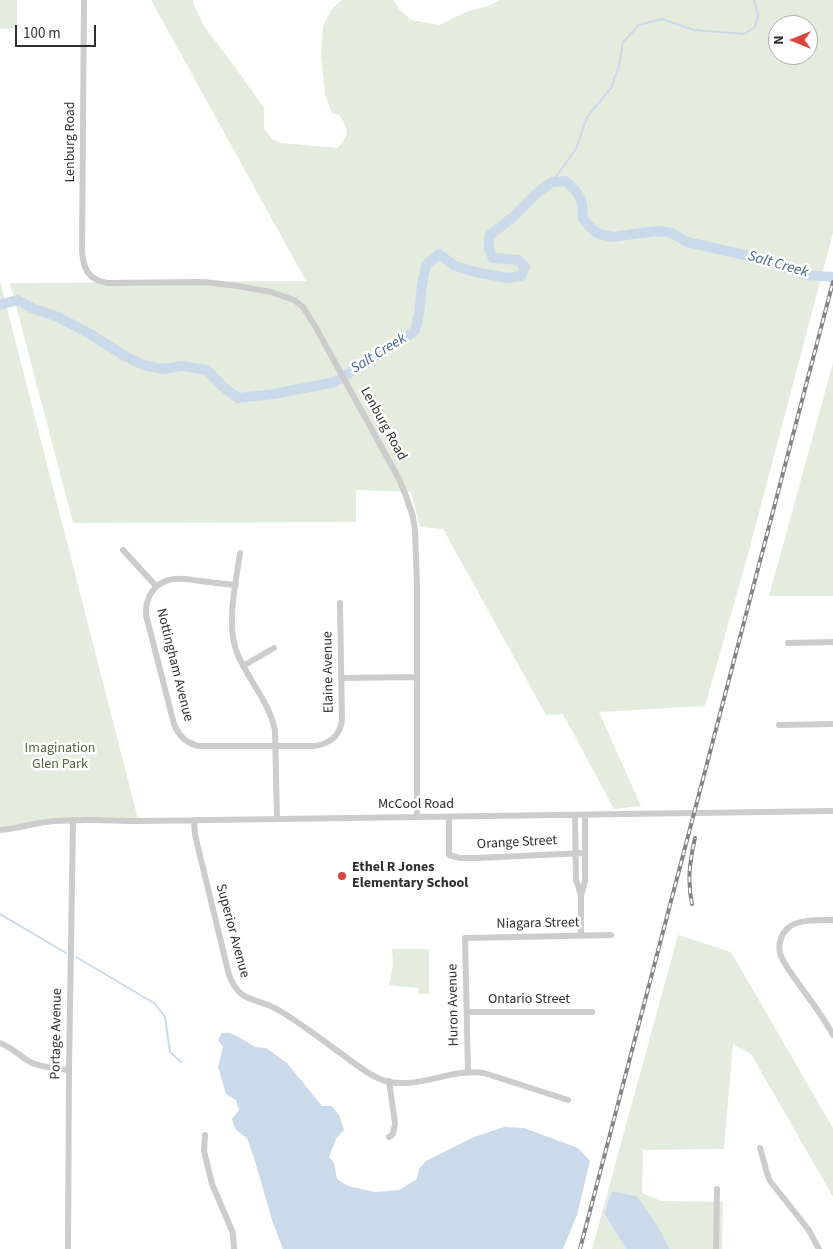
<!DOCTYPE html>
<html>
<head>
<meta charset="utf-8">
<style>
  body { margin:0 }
  #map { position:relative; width:833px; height:1249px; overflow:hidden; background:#fff; font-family:"Source Sans 3",sans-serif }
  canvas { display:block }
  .north { position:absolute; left:768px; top:15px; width:50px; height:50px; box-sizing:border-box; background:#fff; border:1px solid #acacac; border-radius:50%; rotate:270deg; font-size:14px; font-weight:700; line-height:20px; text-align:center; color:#2f2f2f }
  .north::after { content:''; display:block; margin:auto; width:18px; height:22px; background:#dd443b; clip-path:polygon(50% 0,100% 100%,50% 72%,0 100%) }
  .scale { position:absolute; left:15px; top:25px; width:81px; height:22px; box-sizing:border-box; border:2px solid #2f2f2f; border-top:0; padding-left:6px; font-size:15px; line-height:18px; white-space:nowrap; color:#2f2f2f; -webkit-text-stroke:4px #fff; paint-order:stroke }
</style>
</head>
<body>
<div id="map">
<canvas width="833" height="1249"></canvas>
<div class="north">N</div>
<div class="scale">100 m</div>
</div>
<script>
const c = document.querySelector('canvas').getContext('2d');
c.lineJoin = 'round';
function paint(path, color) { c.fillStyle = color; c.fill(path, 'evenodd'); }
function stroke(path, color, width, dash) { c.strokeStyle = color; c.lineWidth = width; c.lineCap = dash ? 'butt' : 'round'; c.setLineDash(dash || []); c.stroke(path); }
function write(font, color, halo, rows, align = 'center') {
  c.font = font + ' "Source Sans 3",sans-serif'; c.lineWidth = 5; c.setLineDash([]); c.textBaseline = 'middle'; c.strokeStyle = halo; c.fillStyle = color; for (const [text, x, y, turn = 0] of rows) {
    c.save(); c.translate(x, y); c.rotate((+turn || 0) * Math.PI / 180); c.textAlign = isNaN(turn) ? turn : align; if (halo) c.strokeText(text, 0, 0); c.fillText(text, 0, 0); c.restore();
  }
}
const green = new Path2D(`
  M0,0H17V28L0,29Z
  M151,0H193V3L204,26L235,67L264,108V128L272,139L281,143L338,148C350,133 349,130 339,115L332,113L325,94L321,54L323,26L331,10L342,0H394L399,9L411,20L439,25L466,12L491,5L500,0H833V233L747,558L705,706L599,712L641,806L614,809L563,714L546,715L443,529L420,527L411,492L356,490V522L73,523L10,283L306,281ZM778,25H808V55H778Z
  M0,281L138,819L0,827Z
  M833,363V596H769L828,381Z
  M678,935L731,952L833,1128V1197L751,1054L733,1044L724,1149L643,1150L642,1193L662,1201L723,1202L722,1249H670L657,1225L637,1196L613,1191L604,1215L626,1249H592Z
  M392,949H429V994H419L418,988L389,985L393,965Z`);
const water = new Path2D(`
  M222,1033H230L239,1037L255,1047L266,1048L287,1063L322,1106H332L340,1117L344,1130L336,1139L329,1157L334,1163L337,1179L348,1186L375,1192L399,1190L417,1179L419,1169L426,1161L474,1137L504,1127L524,1128L578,1148L590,1161L577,1215L563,1249H283L273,1223L254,1158L247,1138L235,1129L232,1119L239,1110L236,1100L226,1094L218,1067L223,1047L218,1040Z
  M612,1191L637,1196L657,1225L670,1249H626L604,1214Z`);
const stream = new Path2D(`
  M552,182L576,149L587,117L611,88L619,66L623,42L639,25L662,19L694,30L744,34L755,27L758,15L754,0
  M0,914L66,953
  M76,957L154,1003L165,1017L170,1052L181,1062`);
const river = new Path2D(`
  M0,305L17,300L32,308L58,317L92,335L123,355L143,365L163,369L182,366L207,370L222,386L238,398L274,394L335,382L415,331L419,314L422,285L426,265L439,254L455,266L475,272L508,278L521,276L525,267L518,260L493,258L489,248V236L514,216L537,193L552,182L565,181C580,193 583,199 583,219L593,230L599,234L613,237L633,234L658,231L672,233L687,242L758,258L807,275L833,277`);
const minor = new Path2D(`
  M84,0L82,250C83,269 88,280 108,283L204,282L238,286L271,292L294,300L303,307L315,326L399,479L406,496L413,517L415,530L417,586V817
  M123,550L156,586
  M240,553C236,583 225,627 238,655C249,681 270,703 275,731L277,819
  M236,585C224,584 213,583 201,581C192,580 183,578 174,579C155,581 145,597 146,615L174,724C179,736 185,742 198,746H314C330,744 340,736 342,720L340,603
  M788,643L833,642
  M243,666L274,648
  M342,678L417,677
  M779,725L833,724
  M575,815L576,880L581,895
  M449,817V855L460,858H476L585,853
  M194,820L195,835L229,975C241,1006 257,996 280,1011C302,1024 322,1040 343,1055C357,1065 372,1078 389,1082C422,1088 452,1068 484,1073L568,1100
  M0,830C16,829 31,824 46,822C78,818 110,821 141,821L833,811
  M833,920C820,920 797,919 788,928C781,934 778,944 780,953C783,964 792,974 798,983C810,1000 823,1016 833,1035
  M581,936V896L585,881V815
  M467,1012H592
  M0,1043C12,1047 19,1056 30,1062C42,1068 56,1068 69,1070
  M468,1072L465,938L611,935
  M389,1081L395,1123L393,1134L389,1137
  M205,1135L204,1151L212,1184L233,1233L234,1249
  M760,1148L767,1173L770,1181L808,1229L819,1249
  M68,1249L69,1070L73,820
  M716,1249L717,1189`);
const rail = new Path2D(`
  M692,904C687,881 690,860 695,838
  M580,1249L833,282`);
const markers = [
  [342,876,5,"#dd443b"]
];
const streetNames = [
  ["Lenburg Road",71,142,-90],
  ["Lenburg Road",383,424,61],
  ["Nottingham Avenue",174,665,76],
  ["Elaine Avenue",329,672,-91],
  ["McCool Road",416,805],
  ["Orange Street",517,843,-3],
  ["Niagara Street",538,924,-1],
  ["Superior Avenue",232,931,75],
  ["Ontario Street",529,1000],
  ["Huron Avenue",454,1005,-91],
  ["Portage Avenue",57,1034,-89]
];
const parkNames = [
  ["Imagination",60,749],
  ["Glen Park",60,765]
];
const poiNames = [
  ["Ethel R Jones",352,868],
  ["Elementary School",352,884]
];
const waterNames = [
  ["Salt Creek",778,265,16],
  ["Salt Creek",379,354,-32]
];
paint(green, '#e4ecde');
paint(water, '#cbdaeb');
stroke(stream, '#cbdaeb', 2);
stroke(river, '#cbdaeb', 10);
stroke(minor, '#ccc', 6);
stroke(rail, '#848484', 4);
stroke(rail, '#fff', 2, [5.5]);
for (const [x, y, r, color] of markers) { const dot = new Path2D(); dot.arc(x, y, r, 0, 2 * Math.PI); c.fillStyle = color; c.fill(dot); stroke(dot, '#fff', 2); }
write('14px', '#2f2f2f', '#fff', streetNames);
write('14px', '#4d693f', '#fff', parkNames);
write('bold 14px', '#2f2f2f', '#fff', poiNames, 'left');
write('italic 15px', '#41668e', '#fff', waterNames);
</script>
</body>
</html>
